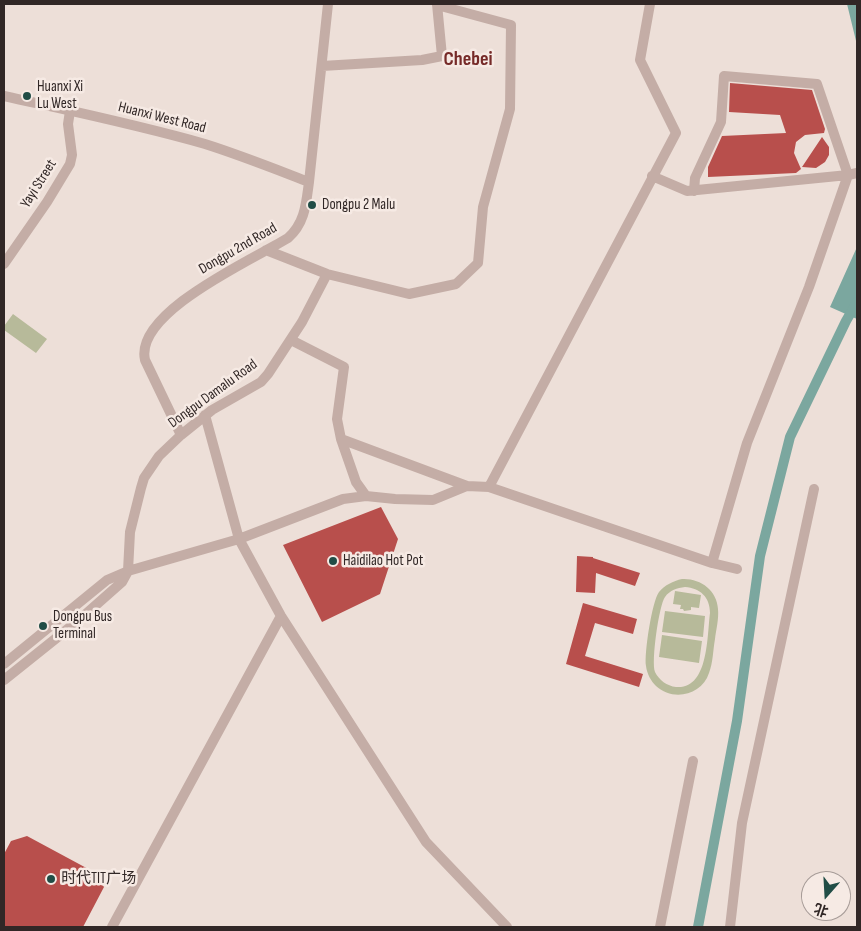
<!DOCTYPE html>
<html>
<head>
<meta charset="utf-8">
<style>
  body { margin:0 }
  #map { position:relative; width:861px; height:931px; overflow:hidden; background:#eddfd8; font-family:"Sofia Sans Condensed","Noto Sans SC",sans-serif }
  canvas { display:block }
  .frame { position:absolute; inset:0; border:5px solid #312726; pointer-events:none }
  .north { position:absolute; left:801px; top:871px; width:50px; height:50px; box-sizing:border-box; background:#f6eae4; border:1px solid #a79c98; border-radius:50%; rotate:199deg; font-size:14px; font-weight:700; line-height:20px; text-align:center; color:#312726 }
  .north::after { content:''; display:block; margin:auto; width:18px; height:22px; background:#214d46; clip-path:polygon(50% 0,100% 100%,50% 72%,0 100%) }
</style>
</head>
<body>
<div id="map">
<canvas width="861" height="931"></canvas>
<div class="frame"></div>
<div class="north">北</div>
</div>
<script>
const c = document.querySelector('canvas').getContext('2d');
c.lineJoin = 'round';
function paint(path, color) { c.fillStyle = color; c.fill(path, 'evenodd'); }
function stroke(path, color, width, dash) { c.strokeStyle = color; c.lineWidth = width; c.lineCap = dash ? 'butt' : 'round'; c.setLineDash(dash || []); c.stroke(path); }
function write(font, color, halo, rows, align = 'center') {
  c.font = font + ' "Sofia Sans Condensed","Noto Sans SC",sans-serif'; c.lineWidth = 5; c.setLineDash([]); c.textBaseline = 'middle'; c.strokeStyle = halo; c.fillStyle = color; for (const [text, x, y, turn = 0] of rows) {
    c.save(); c.translate(x, y); c.rotate((+turn || 0) * Math.PI / 180); c.textAlign = isNaN(turn) ? turn : align; if (halo) c.strokeText(text, 0, 0); c.fillText(text, 0, 0); c.restore();
  }
}
const green = new Path2D(`
  M13,314L47,339L36,353L4,330V326Z
  M682,579C700,578 717,590 718,609C719,619 716,630 715,639C713,650 713,663 709,673C702,695 673,702 656,686C651,681 647,674 646,666C644,654 652,601 659,592C665,585 673,581 682,579ZM685,587C700,588 710,597 710,613C707,635 709,690 676,687C667,686 659,680 655,672C651,662 659,605 665,597C670,590 677,588 685,587Z
  M675,591L701,595L699,608L691,607V610L684,611L683,609H680L681,605L673,604Z
  M665,611L705,616L703,637L662,632Z
  M662,635L702,641L699,663L659,657Z`);
const water = new Path2D(`
  M847,4H857V45Z
  M857,247V319L830,307Z`);
const canal = new Path2D(`
  M698,927L737,721L760,556L790,437L846,321L857,302`);
const building = new Path2D(`
  M730,83L812,90L825,129L824,133L805,135L796,142L794,153L801,169L796,173L708,177V167L722,136L786,133L780,115L729,112Z
  M822,137L829,147V155L825,162L816,168L802,167Z
  M381,507L398,539L380,594L322,622L283,545Z
  M577,556L593,557V558L640,573L635,586L596,573L595,593L576,592Z
  M583,603L637,619L633,634L595,623L585,656L643,674L639,687L566,664Z
  M27,836L92,871L104,887L83,927H4V854L11,841Z`);
const minor = new Path2D(`
  M322,66L422,60L442,56L437,4
  M4,96C71,111 139,125 205,144C240,155 275,169 309,182
  M652,176L687,191L848,175L817,84L724,76L721,122L695,178L694,191
  M266,250L327,274L409,294L456,284L478,263L483,207L510,109L511,25L437,5
  M4,264L47,202L70,164L72,155L68,124L70,111
  M291,340L344,367L337,419L341,439L467,486L489,487L712,563L737,569
  M205,415L239,539L281,616L426,842L507,927
  M181,435L145,360C134,312 254,259 288,238C305,223 306,204 309,182L328,4
  M341,439L356,482L366,496
  M489,487L676,133L640,60L650,4
  M712,563L747,443L809,287L848,175L857,173
  M4,664L107,580L128,571L239,539L343,499L366,496L395,499L433,500L467,486
  M4,680L79,620L122,582L128,571L130,532L141,488L144,478L159,456L181,435L212,410L261,382L268,374L302,322L327,274
  M112,927L281,616
  M660,927L693,761
  M730,927L742,823L814,489`);
const markers = [
  [27,96,5,"#214d46"],
  [312,205,5,"#214d46"],
  [333,561,5,"#214d46"],
  [43,626,5,"#214d46"],
  [51,879,5,"#214d46"]
];
const poiNames = [
  ["Huanxi Xi",37,87],
  ["Lu West",37,104],
  ["Dongpu 2 Malu",322,205],
  ["Haidilao Hot Pot",343,561],
  ["Dongpu Bus",53,617],
  ["Terminal",53,634],
  ["时代TIT广场",61,879]
];
const streetNames = [
  ["Huanxi West Road",162,118,14],
  ["Yayi Street",39,184,-58],
  ["Dongpu 2nd Road",238,249,-30],
  ["Dongpu Damalu Road",213,394,-36]
];
const districtNames = [
  ["Chebei",468,60]
];
paint(green, '#b7ba9a');
paint(water, '#7ba79f');
stroke(canal, '#7ba79f', 10);
paint(building, '#b84f4c');
stroke(minor, '#c4ada6', 10);
for (const [x, y, r, color] of markers) { const dot = new Path2D(); dot.arc(x, y, r, 0, 2 * Math.PI); c.fillStyle = color; c.fill(dot); stroke(dot, '#f6eae4', 2); }
write('15px', '#312726', '#f6eae4', poiNames, 'left');
write('15px', '#312726', '#f6eae4', streetNames);
write('bold 20px', '#762a28', '#f6eae4', districtNames);
</script>
</body>
</html>
